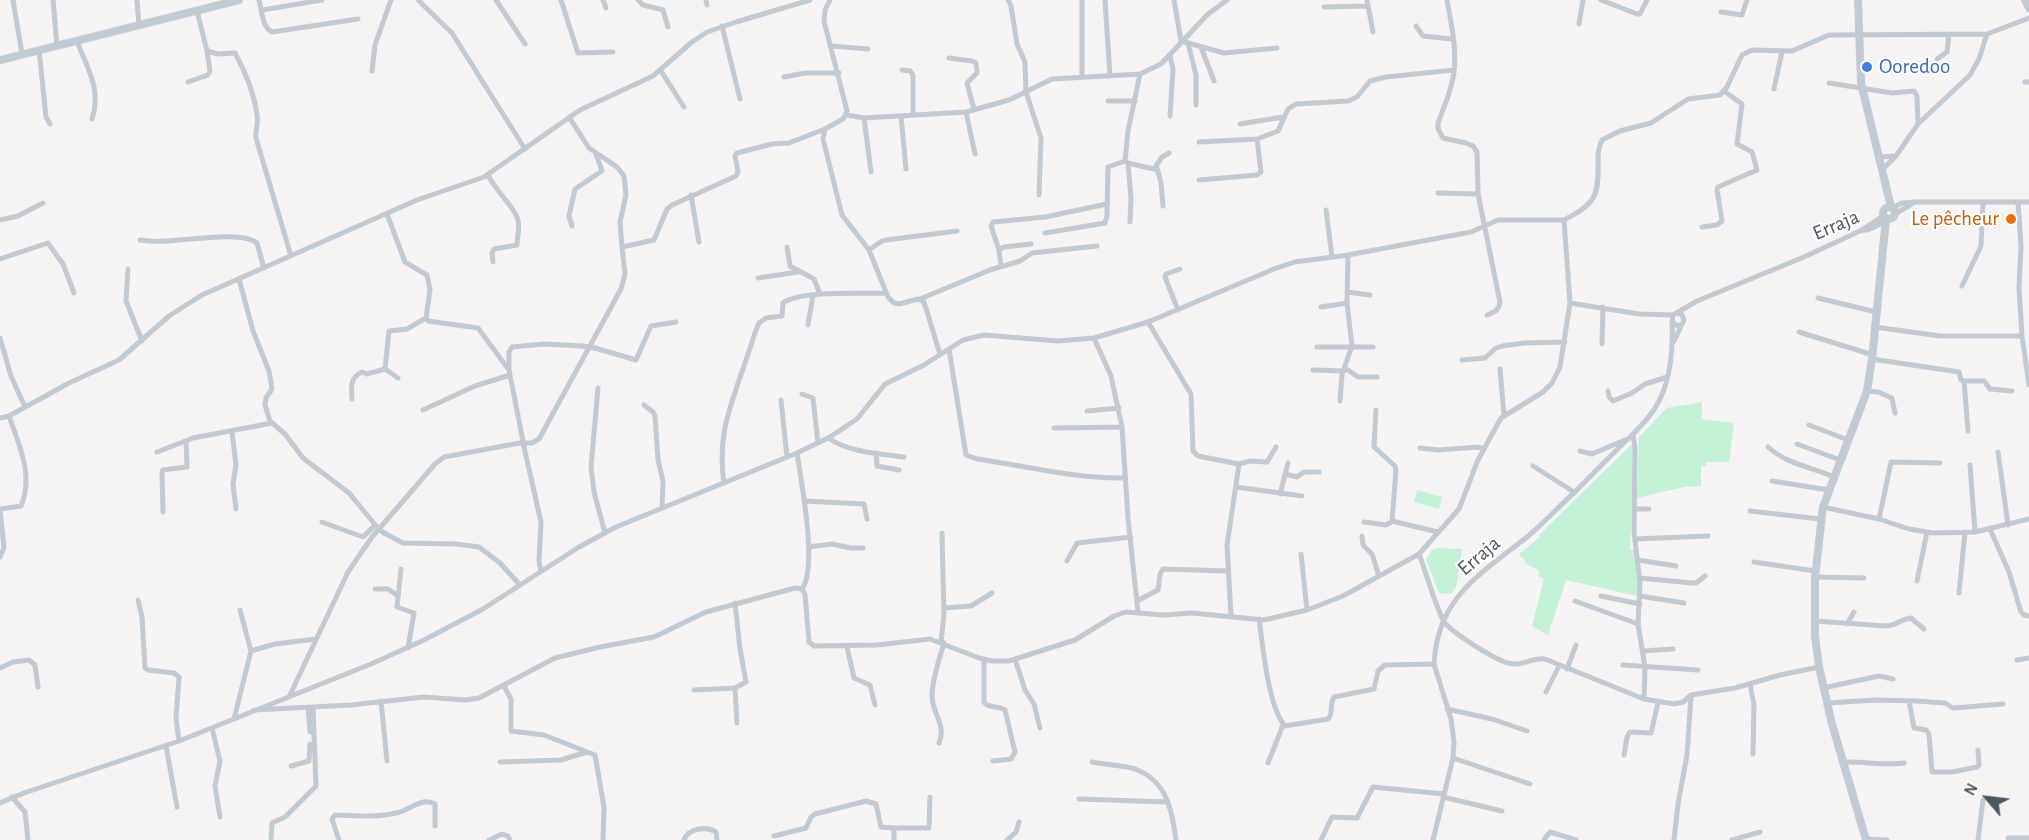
<!DOCTYPE html>
<html>
<head>
<meta charset="utf-8">
<style>
  body { margin:0 }
  #map { position:relative; width:2029px; height:840px; overflow:hidden; background:#f5f3f3; font-family:"Alegreya Sans",sans-serif }
  canvas { display:block }
  .north { position:absolute; left:1957px; top:768px; width:60px; height:60px; -webkit-text-stroke:4px #fff; paint-order:stroke; rotate:298deg; font-size:16px; font-weight:700; line-height:24px; text-align:center; color:#4a5661 }
  .north::after { content:''; display:block; margin:auto; width:21px; height:27px; background:#4a5661; clip-path:polygon(50% 0,100% 100%,50% 72%,0 100%) }
</style>
</head>
<body>
<div id="map">
<canvas width="2029" height="840"></canvas>
<div class="north">N</div>
</div>
<script>
const c = document.querySelector('canvas').getContext('2d');
c.lineJoin = 'round';
function paint(path, color) { c.fillStyle = color; c.fill(path, 'evenodd'); }
function stroke(path, color, width, dash) { c.strokeStyle = color; c.lineWidth = width; c.lineCap = dash ? 'butt' : 'round'; c.setLineDash(dash || []); c.stroke(path); }
function write(font, color, halo, rows, align = 'center') {
  c.font = font + ' "Alegreya Sans",sans-serif'; c.lineWidth = 4.5; c.setLineDash([]); c.textBaseline = 'middle'; c.strokeStyle = halo; c.fillStyle = color; for (const [text, x, y, turn = 0] of rows) {
    c.save(); c.translate(x, y); c.rotate((+turn || 0) * Math.PI / 180); c.textAlign = isNaN(turn) ? turn : align; if (halo) c.strokeText(text, 0, 0); c.fillText(text, 0, 0); c.restore();
  }
}
const green = new Path2D(`
  M1702,402V419L1734,423L1729,462H1706V466H1701V486L1684,487L1637,498L1639,437L1667,408Z
  M1632,444L1634,446L1630,550H1634L1638,587L1637,596L1566,580L1548,635L1532,626L1544,579L1538,576L1540,571L1528,565L1519,554L1540,537L1539,535Z
  M1417,490L1442,497L1439,509L1414,502Z
  M1439,548L1462,549L1456,587L1451,594L1439,593L1426,560L1432,550Z`);
const minor = new Path2D(`
  M13,0L22,54
  M53,0L57,46
  M137,0L139,26
  M259,0C262,11 262,27 272,32L358,19
  M418,0L452,33L525,149
  M496,0L525,44
  M561,0L578,53L613,52
  M603,0L606,8
  M638,0L643,5L663,10L668,27
  M706,0L707,5
  M830,0L825,10L824,21L847,111L843,119L825,129L823,139L842,215L869,250L888,297L894,303L899,304L918,299L924,302L940,354
  M1008,0L1011,6L1017,44L1025,62L1026,92L1041,138L1039,195
  M1082,0V77
  M1105,0L1110,76
  M1174,0L1181,41L1224,53L1277,48
  M1367,0L1373,32
  M1447,0C1451,23 1457,49 1454,72C1452,90 1444,106 1438,123V129L1443,138L1466,143L1473,146L1477,152L1478,194L1500,302C1499,310 1495,312 1487,315
  M1601,0L1637,14H1640L1647,0
  M1324,7L1368,6
  M262,10L322,0
  M197,11L207,51L218,54L235,53C245,71 254,94 257,114C259,122 255,129 256,138L291,256
  M1721,12L1742,15L1747,0
  M1579,24L1583,0
  M722,26L740,99
  M1416,26L1423,36L1452,39
  M77,41C87,68 102,89 92,119
  M1188,43L1196,75V105
  M832,46L868,49
  M1201,47L1214,81
  M39,50L46,117L50,124
  M1170,56L1173,69L1170,116
  M949,58L972,61L976,63L977,73L967,83L974,109
  M1937,59L1947,52L1949,34
  M902,70L910,71L913,75V115
  M372,71L375,45L391,0
  M661,71L684,107
  M1140,74L1128,131L1125,161L1128,163L1154,169L1162,157L1169,153
  M784,77L805,73H839
  M188,82L208,75L210,71L207,51
  M2025,82H2029
  M1829,83L1892,93L1914,91L1917,96L1918,124
  M1774,89L1782,52
  M1108,101H1135
  M966,112L975,154
  M847,115L864,118L966,112L1009,100L1052,79L1140,74L1161,64L1207,15L1227,0
  M901,116L906,169
  M569,117L589,148L617,167L624,176L626,195L620,222L622,247L654,240L667,209L672,205L736,176L738,172L735,156L737,153L772,144L789,143L825,129
  M864,118L871,172
  M1240,124L1283,117
  M1199,142L1257,139L1278,131L1288,109L1296,104L1348,101L1357,97L1370,81L1386,77L1454,70
  M1878,157L1896,156
  M1128,163L1131,198L1130,222
  M1157,168L1161,183L1163,206
  M1882,170L1896,156L1918,124L1970,75L1979,59L1987,34
  M488,175C494,189 516,209 518,220C520,228 517,238 517,245L494,249L492,253L493,262
  M1199,180L1257,175L1261,172L1257,139
  M1438,193L1478,194
  M691,195L699,242
  M2018,202L2021,246L2019,287L2022,336
  M1892,208L1902,203L1915,202H2029
  M1326,210L1332,257
  M387,214L405,262L427,275L430,290L426,318L428,321L478,328L509,370L523,441
  M1895,214L1913,203
  M0,220L18,216L43,203
  M572,226L569,216L575,189L602,171L596,154
  M1702,227L1717,225L1722,221L1717,190L1718,187L1757,170L1752,152L1737,144L1742,104L1724,91
  M1860,231L1883,216
  M1045,233L1105,223L1107,216L1108,167L1125,161
  M140,240C148,241 156,242 164,241C185,241 242,230 257,243L264,268
  M787,247L790,266L814,279L820,294
  M869,250L882,241L886,240L957,231
  M999,250L1004,247L1031,244
  M0,259L48,243L63,264L74,293
  M1001,266L999,250L991,226L993,222L1045,217L1107,204
  M128,269L126,301L142,341
  M758,278L798,272
  M239,279L253,331L269,371L272,389L266,398L265,405L270,421L285,434L303,458L349,493L377,527
  M1962,286L1981,246L1983,203
  M1347,292L1370,295
  M1818,298L1876,312
  M920,299L990,270L1020,261L1032,253L1097,246
  M1570,303L1639,314L1673,315
  M1321,307L1347,303
  M1178,310L1165,277L1166,274L1180,269
  M1678,313L1682,315L1684,320L1682,324L1678,326L1672,322L1673,315L1697,301L1804,257L1860,231C1869,230 1879,226 1885,219
  M1148,322L1191,394L1193,451L1198,456L1239,464L1227,545L1231,617
  M808,325L813,295
  M1875,327L1940,336H2022L2029,385
  M1799,332L1873,355
  M0,338L11,376L25,407
  M1094,338L1111,376L1122,427L1128,518L1138,612
  M1674,341L1682,324
  M1602,344L1603,307
  M1317,347H1373
  M595,348L636,360L651,326L676,322
  M949,349L966,455L977,459C1027,466 1076,479 1126,478
  M1872,359L1959,372L1961,380L1964,381L1968,431
  M1462,360L1485,358L1496,348L1502,346L1524,343L1565,342
  M509,368V352L512,347L544,344L582,346
  M1345,368L1358,377H1377
  M1500,369L1504,415
  M1313,370L1344,371
  M398,378L385,369L389,331L407,329L426,318
  M1964,381H1984L1990,389L2012,391
  M598,388L591,467L594,492L605,533
  M1608,391L1609,397L1613,401L1632,393L1645,384L1667,377
  M1867,391L1878,392L1892,398L1895,413
  M802,394L813,398L818,443
  M352,399C351,388 350,377 362,372L367,374L385,369
  M781,400L787,457
  M1340,401L1342,374L1352,346L1347,303L1348,255
  M644,405L653,412L655,416L658,460L663,481L662,508
  M423,410L475,386L510,375
  M1376,410L1374,447L1395,466L1396,470L1392,521L1438,532
  M1087,411L1119,408
  M0,418L9,416L69,383L119,360L169,316L202,295L417,200L484,177L580,110L653,76L692,42L707,32L736,22L810,0
  M1809,425L1848,440
  M1054,428L1122,427
  M232,431L236,465L233,484L236,509
  M1633,434L1635,448L1634,532L1640,583L1638,624L1645,667L1644,699
  M828,438C851,453 877,453 904,457
  M1797,444L1840,460
  M524,447L541,522L539,561L541,571
  M1768,447C1788,465 1810,466 1834,477
  M1420,448L1438,450L1478,447L1484,449
  M1580,451L1592,454L1625,440
  M157,452L193,438L272,423
  M1998,452L2008,525
  M797,453C801,481 818,567 802,589
  M876,453L877,466L899,470
  M1239,464L1250,461L1267,462L1276,447
  M1970,465L1975,532
  M1533,466L1574,492
  M1285,474L1297,477L1304,472H1319
  M1772,481L1829,490
  M724,483C717,436 730,407 745,363C750,350 753,336 759,323L766,318L782,316L783,303C800,290 863,294 886,293
  M1236,487L1302,496
  M1280,494L1288,463
  M804,501L864,504L867,519
  M1823,507L1879,519L1909,529L1933,533L1975,532L2029,519
  M1635,509H1649
  M1750,511L1820,519
  M163,512L162,472L163,470L187,467L186,441
  M1879,519L1891,462L1940,463
  M322,522L363,537L375,525
  M1364,522L1386,525L1393,521
  M1990,529L2009,572L2021,612L2024,615L2029,616
  M384,533L403,543L456,544L479,547L500,563L520,585
  M1362,536L1363,545L1372,554L1379,576
  M1635,539L1708,536
  M808,547L832,544L851,548H863
  M1301,554L1307,610
  M1419,554C1427,575 1433,599 1443,620C1450,632 1499,663 1513,664C1524,665 1534,657 1545,659L1644,699L1674,704L1683,702L1691,695L1735,688L1780,675L1819,667
  M0,557L4,548L0,509L21,506C34,475 19,445 9,416
  M1638,560L1676,566
  M1067,561L1077,543L1131,537
  M1754,562L1815,571
  M401,569L397,607L414,613L408,648
  M1815,577L1864,578
  M1640,578L1692,583H1696L1705,576
  M1917,581L1927,532
  M375,589H388L397,595
  M1959,593L1965,532
  M1601,596L1640,604
  M1640,596L1684,603
  M138,600L142,617L145,668L148,670L174,673L179,677L176,718L179,741
  M1137,601L1158,590L1160,574L1163,569L1228,571
  M1575,601L1638,624
  M944,608L971,606L992,593
  M240,610L251,651
  M1259,619C1263,646 1268,707 1285,726L1328,719C1334,713 1329,704 1334,697L1374,689L1378,671L1385,665L1434,664
  M1815,621L1886,626C1896,626 1901,619 1911,618L1924,629
  M1847,624L1854,612
  M941,642L944,614L942,533
  M847,647L854,678L870,685L875,705
  M1643,651L1673,649
  M984,659V702C988,709 999,705 1005,710L1015,752L1011,759L993,761
  M1015,659L1025,690L1034,704L1040,728
  M2017,660L2029,658
  M1623,665L1698,670
  M0,668L13,662L29,660L35,665L38,687
  M1567,669L1576,645
  M1750,684L1754,705L1753,754
  M504,686L511,699V731L544,735L595,755L604,807L603,840
  M735,688L737,723
  M1823,688L1879,676L1893,679
  M694,690L735,688L746,682L740,649L735,603
  M1546,692L1559,666
  M289,697L348,572L372,537L435,464L444,457L520,443H532L539,439L621,289L625,274L622,247
  M381,701L387,761
  M1909,701L1914,728L1926,730L1929,734L1932,772H1952L1977,767L1979,765L1978,750
  M1827,703L1876,700L1916,701L1945,703L1953,708L2003,704
  M308,707L310,732
  M1447,709L1492,719L1527,731
  M254,710L351,705L424,697L465,700L479,698L555,658L600,647L654,637L706,612L795,588L802,589L805,594L809,642L814,646L877,645L930,639L979,658L992,661H1009L1075,640L1114,616L1126,612L1163,615L1192,613L1264,620L1307,610L1343,596L1419,554L1459,509L1478,460L1501,418L1543,392L1552,383L1560,367L1570,303L1564,220C1594,204 1599,198 1598,163C1598,155 1598,148 1602,140L1620,131L1651,123L1688,99L1720,95L1727,87L1742,55L1752,50L1792,51L1829,35L1987,34L2029,18
  M234,719L251,651L275,644L316,639
  M212,728L220,761L215,786L220,817
  M939,743C947,724 931,713 932,694C933,677 939,660 944,643
  M166,746L177,807
  M1624,755L1627,737L1630,732L1651,733L1658,703
  M1453,758L1530,784
  M500,762L561,760L587,752
  M1092,762C1106,765 1122,765 1135,769C1167,781 1172,810 1176,840
  M1843,762C1864,761 1883,766 1904,763
  M1268,763L1283,725
  M291,766L309,761L310,744
  M12,797L25,812L28,840
  M1443,797L1502,811
  M1079,799L1167,802
  M0,803L24,793L179,741L371,664L424,640L483,609L579,547L616,527L797,453L830,437L857,419L885,384L924,365L963,340L984,335L1058,341L1094,338L1148,322L1274,269L1295,262L1348,255L1471,232L1498,220H1564
  M894,828H929L930,797
  M774,836L806,828L811,817L815,814L866,801L876,804L881,827L894,828V840
  M2008,838H2029
  M1865,839L1887,840
  M271,840L272,823L285,817L316,786L313,707
  M339,840L332,819L335,815C357,816 379,818 400,812C412,808 423,797 435,804V826
  M489,840L502,834L508,836L510,840
  M684,840C688,828 707,826 716,832L717,840
  M1007,840L1016,832L1019,822
  M1321,840L1332,817L1357,818L1373,787L1444,794
  M1433,840L1453,758L1454,742L1451,719L1434,664C1437,597 1481,574 1527,537C1544,523 1558,507 1574,493C1592,475 1610,456 1629,438C1641,426 1653,414 1660,399C1671,376 1673,347 1672,322
  M1544,840L1550,832L1576,840
  M1674,840L1678,804L1687,755L1691,696
  M1732,840L1760,832
  M1978,840L1983,800`);
const secondary = new Path2D(`
  M1858,0L1861,83L1891,207
  M2025,0L2029,8
  M0,60L239,0
  M1883 213a6 6 0 1 1 12 0a6 6 0 1 1-12 0Z
  M1866,840L1832,724L1819,667L1815,636V577L1823,507L1867,391L1872,359L1886,219`);
const minorBridge = new Path2D(`
  M582,346L595,348
  M523,441L524,447
  M377,527L384,533`);
const markers = [
  [1867,67,6,"#3f7fe0"],
  [2011,219,6,"#e8710a"]
];
const shopNames = [
  ["Ooredoo",1879,67]
];
const foodNames = [
  ["Le pêcheur",1999,219]
];
const streetNames = [
  ["Erraja",1836,225,-23],
  ["Erraja",1479,556,-40]
];
paint(green, '#c3f1d5');
stroke(minor, '#c1cad2', 5);
stroke(secondary, '#c1cbd6', 8);
stroke(minorBridge, '#c1cad2', 5);
for (const [x, y, r, color] of markers) { const dot = new Path2D(); dot.arc(x, y, r, 0, 2 * Math.PI); c.fillStyle = color; c.fill(dot); stroke(dot, '#fff', 2); }
write('21px', '#366cbe', '#fff', shopNames, 'left');
write('21px', '#c56008', '#fff', foodNames, 'right');
write('21px', '#4a5661', '#fff', streetNames);
</script>
</body>
</html>
